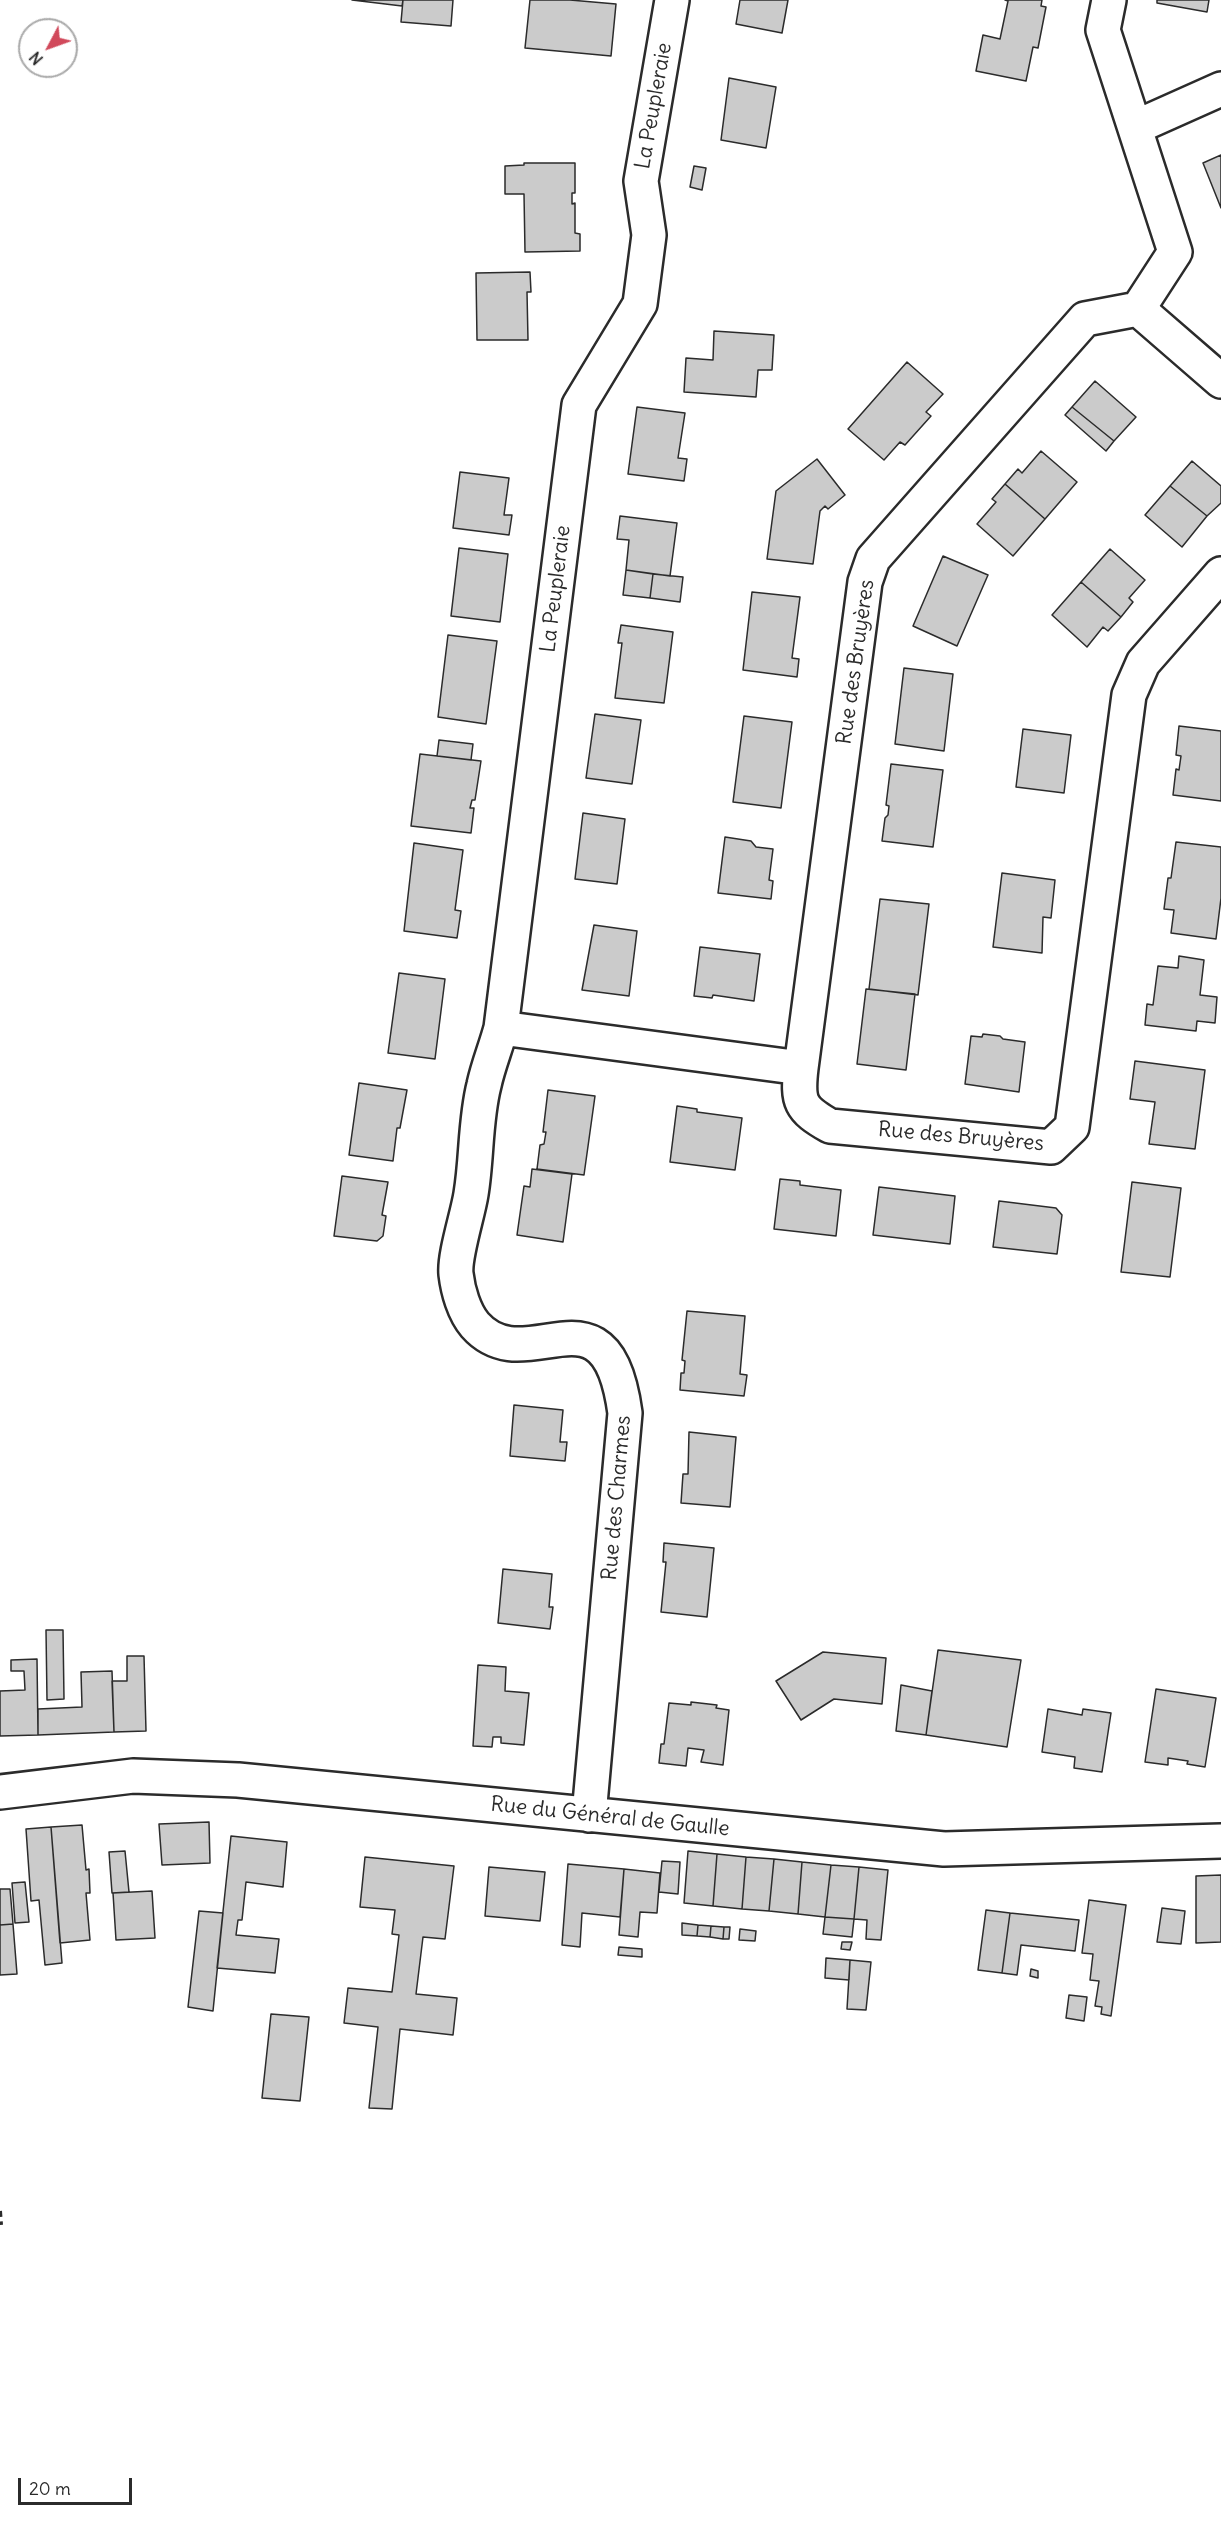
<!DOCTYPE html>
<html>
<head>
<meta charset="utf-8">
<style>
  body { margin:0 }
  #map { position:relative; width:1221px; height:2523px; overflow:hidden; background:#fff; font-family:Delius,sans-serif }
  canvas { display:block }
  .north { position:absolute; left:18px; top:18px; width:60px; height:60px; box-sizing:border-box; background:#fff; border:2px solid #aaa; border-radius:50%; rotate:229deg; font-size:16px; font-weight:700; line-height:24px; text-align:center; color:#2b2b2b }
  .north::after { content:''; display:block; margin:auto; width:21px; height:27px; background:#d1495b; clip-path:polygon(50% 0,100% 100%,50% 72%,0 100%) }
  .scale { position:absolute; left:18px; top:2478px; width:114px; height:27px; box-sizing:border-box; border:3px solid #2b2b2b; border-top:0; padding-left:8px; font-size:18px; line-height:21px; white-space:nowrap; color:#2b2b2b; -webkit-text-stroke:4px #fff; paint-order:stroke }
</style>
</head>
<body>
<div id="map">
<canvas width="1221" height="2523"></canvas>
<div class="north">N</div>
<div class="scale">20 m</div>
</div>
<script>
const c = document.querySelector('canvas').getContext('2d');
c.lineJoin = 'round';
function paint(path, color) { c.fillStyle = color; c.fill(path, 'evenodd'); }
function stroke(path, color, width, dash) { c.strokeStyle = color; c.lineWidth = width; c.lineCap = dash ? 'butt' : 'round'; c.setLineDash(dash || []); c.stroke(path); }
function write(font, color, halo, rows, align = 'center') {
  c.font = font + ' Delius,sans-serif'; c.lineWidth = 4.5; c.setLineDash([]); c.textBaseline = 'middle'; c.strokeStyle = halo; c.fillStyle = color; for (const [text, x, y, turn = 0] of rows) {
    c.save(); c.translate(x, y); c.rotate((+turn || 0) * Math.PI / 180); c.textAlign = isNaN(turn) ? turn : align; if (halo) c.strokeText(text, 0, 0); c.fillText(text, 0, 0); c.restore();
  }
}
const building = new Path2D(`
  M352,0H403L402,6Z
  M403,0H453L451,26L401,22Z
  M530,0H570L616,4L611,56L525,48Z
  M740,0H788L782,33L736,24Z
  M1005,0H1042L1041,6L1046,7L1038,48L1033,47L1026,81L976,71L983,35L1000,39L1008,1Z
  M1157,0H1209L1207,12L1157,3Z
  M729,78L776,87L766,148L721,140Z
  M1221,155V208L1203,163Z
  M524,163H575V193H572V204L575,203V233L580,234V251L525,252L524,194H505V166L524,165Z
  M694,166L706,168L702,190L690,187Z
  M530,272L531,292H527L528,340H477L476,273Z
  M714,331L774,335L772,370H758L756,397L684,392L686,358L713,360Z
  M907,362L943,394L926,412L931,416L905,445L900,442L884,460L848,429Z
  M1095,381L1136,417L1114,441L1072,407Z
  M637,407L685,413L678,458L687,459L684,481L628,474Z
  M1072,407L1114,441L1106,451L1065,415Z
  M1041,451L1077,482L1045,519L1005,484L1018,469L1022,473Z
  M817,459L845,495L828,509L825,506L820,511L813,564L767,559L776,491Z
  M1192,461L1221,486V503L1207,516L1170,486Z
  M460,472L509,478L504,515H512L509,535L453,528Z
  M1005,484L1045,519L1013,556L977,524L996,502L992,499Z
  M1170,486L1207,516L1182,547L1145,515Z
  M620,516L677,523L670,576L626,570L629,540L617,539Z
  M459,548L508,554L500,622L451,616Z
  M1110,549L1145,580L1129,598L1133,602L1121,617L1081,582Z
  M943,556L988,575L957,646L913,626Z
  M626,570L653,574L650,598L623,595Z
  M653,574L683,577L680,602L650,598Z
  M1081,582L1121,617L1108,631L1103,627L1087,647L1052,615Z
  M752,592L800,597L792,658L799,659L797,677L743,670Z
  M621,625L673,632L664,703L615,698L622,643H618Z
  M448,635L497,641L486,724L438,717Z
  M904,668L953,674L944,751L895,744Z
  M595,714L641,720L632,784L586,778Z
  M744,716L792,722L781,808L733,802Z
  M1179,726L1221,731V801L1173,795L1176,769L1179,770L1181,756L1176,755Z
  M1023,729L1071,735L1064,793L1016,787Z
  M439,740L473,744L471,760L437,756Z
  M420,754L481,761L475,800H472L470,808H474L471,833L411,826Z
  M891,764L943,770L933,847L882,841L885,818L888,815L889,806L886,805Z
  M583,813L625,819L617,884L575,879Z
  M725,837L751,841L756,847L773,849L769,880L773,881L771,899L718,893Z
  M1176,842L1221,847V898L1216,939L1171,933L1174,910L1164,909L1168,878H1171Z
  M414,843L463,850L455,910L461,911L457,938L404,931Z
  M1002,873L1055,880L1051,918L1043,917L1042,953L993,947Z
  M880,899L929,904L918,995L869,989Z
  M594,925L637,931L629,996L582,990Z
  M700,947L760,954L754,1001L713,995L712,998L694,996Z
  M1179,956L1204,960L1200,995L1217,997L1215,1023L1197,1021L1196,1031L1145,1025L1147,1004L1153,1005L1158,966L1178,968Z
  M399,973L445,979L435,1059L388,1053Z
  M866,989L915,994L906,1070L857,1064Z
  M983,1034L1000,1036L1003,1039L1025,1042L1019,1092L965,1084L971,1036L982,1037Z
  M1135,1061L1205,1070L1195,1149L1149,1144L1155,1102L1130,1099Z
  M359,1083L407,1090L400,1128H397L393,1161L349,1155Z
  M548,1090L595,1096L584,1175L537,1169L540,1145L544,1144L546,1132H543Z
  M677,1106L697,1109V1112L742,1118L735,1170L670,1162Z
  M532,1169L572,1174L563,1242L517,1235L524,1186L530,1187Z
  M342,1176L388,1182L382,1215L386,1216L383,1236L377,1241L334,1236Z
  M780,1179L800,1181V1185L841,1190L836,1236L774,1229Z
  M1132,1182L1181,1188L1170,1277L1121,1272Z
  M879,1187L955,1196L950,1244L873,1235Z
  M999,1201L1056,1208L1062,1215L1057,1254L993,1247Z
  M687,1311L745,1316L740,1374L747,1375L744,1396L680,1390L681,1373H684L685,1361L682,1360Z
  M514,1405L563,1410L560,1442H567L565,1461L510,1456Z
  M689,1432L736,1437L730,1507L681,1503L683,1474H688Z
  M664,1543L714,1548L707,1617L661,1612L666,1562H663Z
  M503,1569L552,1574L549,1607H553L550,1629L498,1623Z
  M46,1630H63L64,1699L47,1700Z
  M938,1650L1021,1660L1007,1747L926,1735Z
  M823,1652L886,1658L882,1704L834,1699L801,1720L776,1681Z
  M127,1656H144L146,1731L114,1732L112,1681H127Z
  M37,1659L38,1735L0,1736V1691L25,1690L24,1671H11V1660Z
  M478,1665L506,1667L505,1691L529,1693L524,1745L501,1743V1737H493L492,1747L473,1746Z
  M112,1671L114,1732L38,1735V1709L82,1707L81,1672Z
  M901,1685L932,1691L926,1735L896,1731Z
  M1156,1689L1216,1698L1205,1767L1187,1764L1188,1761L1168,1758V1765L1145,1762Z
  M691,1702L717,1705L716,1708L729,1710L723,1765L701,1762L704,1750L688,1748L686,1766L659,1763L661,1744H664L669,1703L691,1705Z
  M1048,1709L1082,1715L1083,1709L1111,1713L1102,1772L1074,1768L1075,1757L1042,1752Z
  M209,1822L210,1863L162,1865L159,1824Z
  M82,1825L86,1870L89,1869L90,1893H86L90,1940L60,1943L51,1827Z
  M51,1827L62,1963L45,1965L39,1900L31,1901L26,1829Z
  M231,1836L287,1842L283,1887L246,1882L242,1920H238L236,1935L279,1939L275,1973L217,1968Z
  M125,1851L129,1892L112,1893L109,1852Z
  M688,1851L717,1854L713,1906L684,1903Z
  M717,1854L746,1857L742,1909L713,1906Z
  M365,1857L454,1866L445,1939L423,1937L416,1994L457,1998L453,2035L400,2029L392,2109L369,2108L378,2027L344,2023L348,1988L392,1992L399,1935L392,1934L395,1910L360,1907Z
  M746,1857L774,1859L769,1911L742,1909Z
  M774,1859L802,1862L798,1914L769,1911Z
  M662,1861L680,1862L678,1894L659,1892Z
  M802,1862L831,1865L825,1917L798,1914Z
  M568,1864L624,1869L620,1917L582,1913L580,1947L562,1945Z
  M831,1865L859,1867L854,1919L825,1917Z
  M489,1867L545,1872L540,1921L485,1916Z
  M859,1867L888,1870L881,1940L866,1939L867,1920L854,1919Z
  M624,1869L660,1873L657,1913L640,1912L638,1937L619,1935Z
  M1221,1875V1942L1196,1943V1876Z
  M25,1882L29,1922L15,1923L12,1883Z
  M0,1889H10L13,1924L0,1925Z
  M152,1891L155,1938L116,1940L113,1893Z
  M1089,1900L1126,1905L1111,2016L1101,2014L1102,2007L1095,2006L1099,1981L1090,1980L1093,1954L1082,1953Z
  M1162,1908L1185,1911L1181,1944L1157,1942Z
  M986,1910L1010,1913L1002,1973L978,1970Z
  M199,1911L223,1913L213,2011L188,2007Z
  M1010,1913L1079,1920L1075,1951L1021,1945L1017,1975L1002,1973Z
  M825,1917L854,1919L852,1937L823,1934Z
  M682,1923L698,1925L697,1936L682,1935Z
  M13,1924L17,1974L0,1975V1925Z
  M698,1925L711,1926L710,1937L697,1936Z
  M711,1926L724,1927L723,1939L710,1937Z
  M724,1927H730L729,1939H723Z
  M740,1929L756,1931L755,1941L739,1940Z
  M842,1942H852L850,1950L841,1949Z
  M619,1947L642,1949V1957L618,1955Z
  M826,1958L850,1960L849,1980L825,1978Z
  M850,1960L871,1962L866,2010L847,2009Z
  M1031,1969L1038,1971V1978L1030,1976Z
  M1069,1995L1087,1997L1084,2021L1066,2018Z
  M271,2014L309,2017L300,2101L262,2098Z`);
const path = new Path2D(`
  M0,2211L1,2225`);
const minor = new Path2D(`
  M1109,0L1103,30L1175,252L1138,309
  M1136,127L1221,89
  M1138,309L1221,381
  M501,1028L801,1068L865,582L873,559L1085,319L1138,309
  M801,1068C797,1102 800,1109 830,1126L1051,1147L1072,1127L1129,695L1143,663L1221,574
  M0,1792L133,1776L238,1780L944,1849L1221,1841
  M589,1815L625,1413C606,1274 527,1384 475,1325C464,1312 458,1291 456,1274C454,1256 468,1214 471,1194C477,1158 475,1120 484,1085C488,1066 496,1047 501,1028L579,405L640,304L649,235L641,181L672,0`);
const streetNames = [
  ["La Peupleraie",654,106,-80],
  ["La Peupleraie",556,589,-83],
  ["Rue des Bruyères",856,662,-82],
  ["Rue des Bruyères",961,1137,5],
  ["Rue des Charmes",617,1498,-85],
  ["Rue du Général de Gaulle",610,1817,6]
];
paint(building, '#cbcbcb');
stroke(building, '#2b2b2b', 1.5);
stroke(minor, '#2b2b2b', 38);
stroke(path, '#2b2b2b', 4, [6, 4.5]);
stroke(minor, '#fff', 33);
write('21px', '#2b2b2b', '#fff', streetNames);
</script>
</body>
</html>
